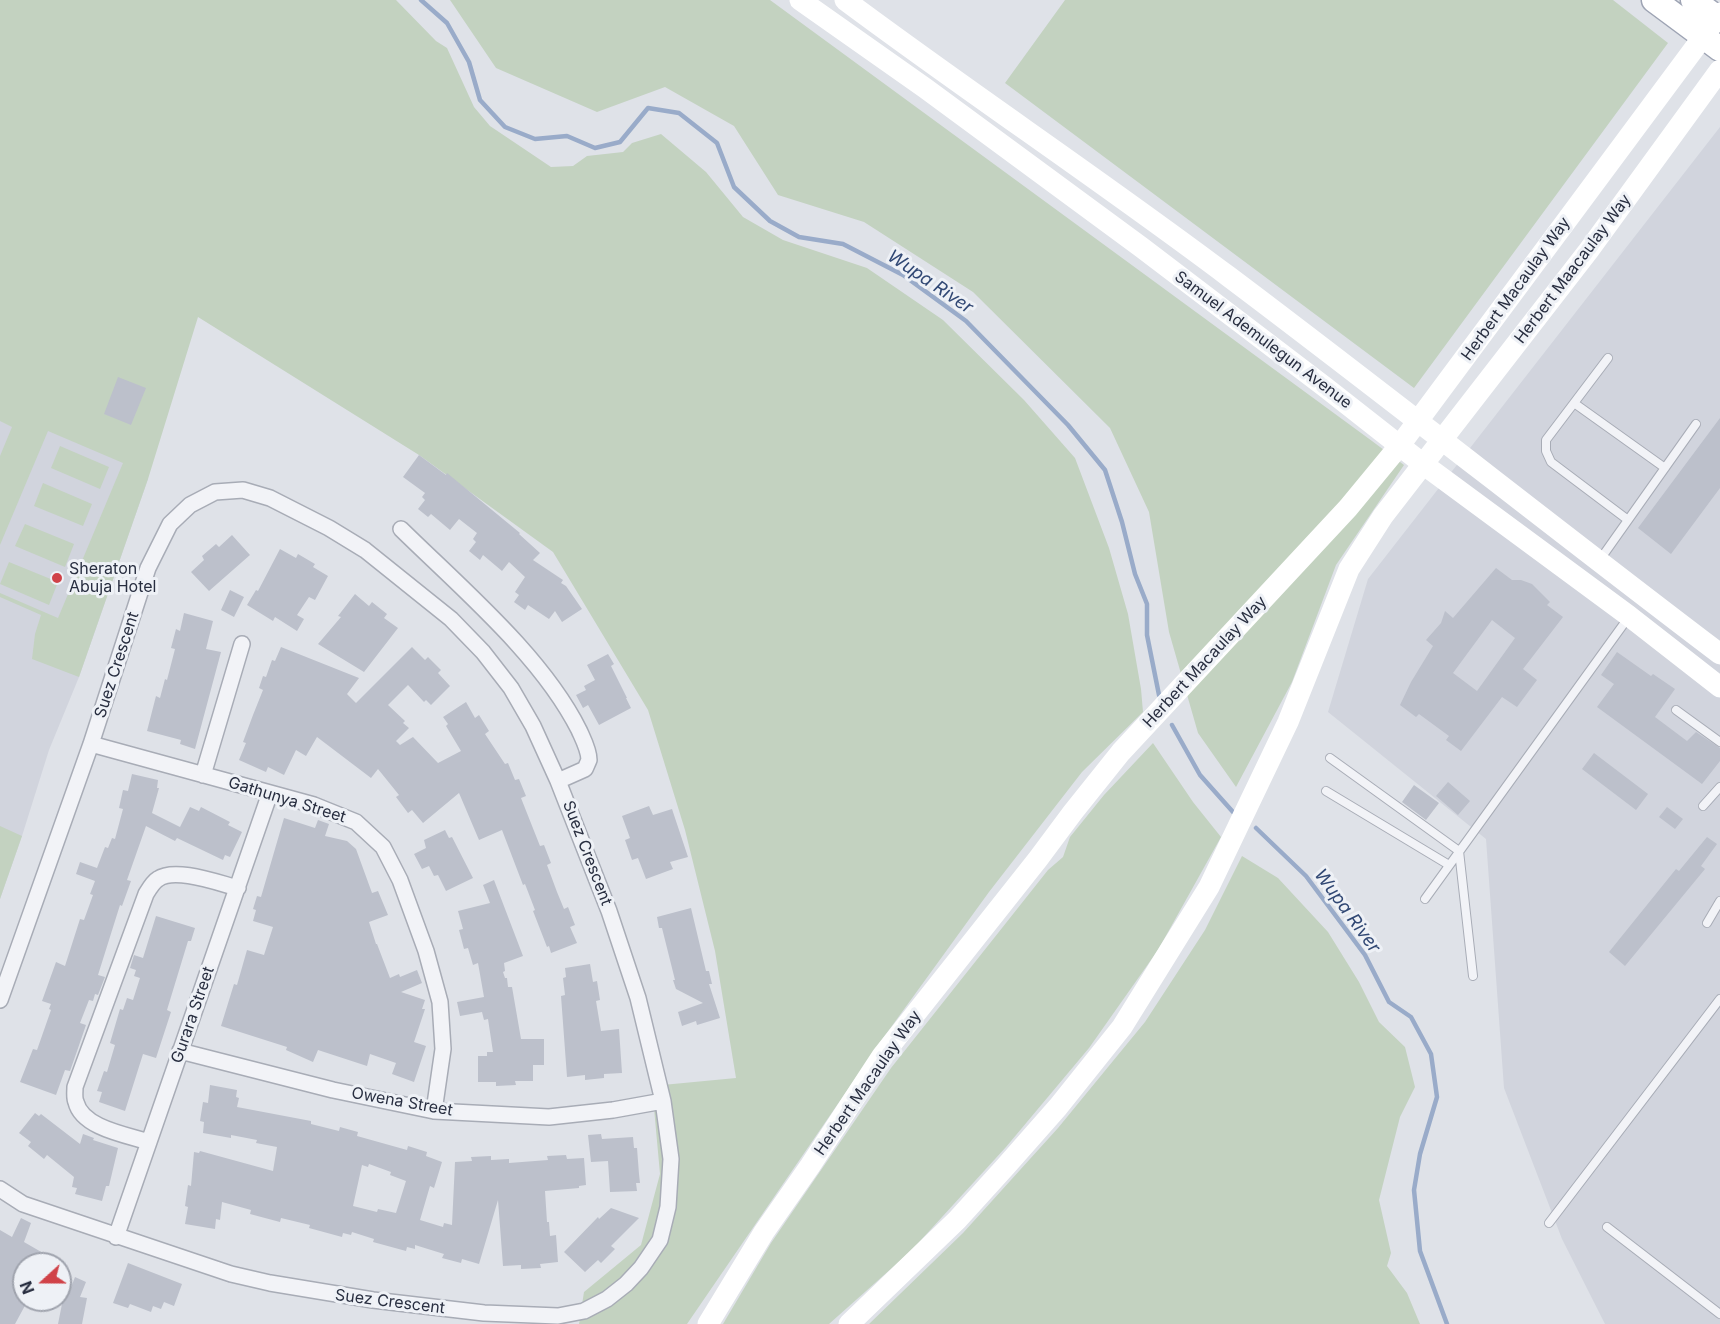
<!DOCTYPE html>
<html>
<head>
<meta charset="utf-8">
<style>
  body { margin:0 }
  #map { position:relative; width:1720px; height:1324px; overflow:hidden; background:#dfe2e8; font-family:Inter,sans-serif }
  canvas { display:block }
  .north { position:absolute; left:12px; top:1252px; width:60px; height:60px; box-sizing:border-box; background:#eef1f6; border:2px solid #9fa3ad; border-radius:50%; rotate:249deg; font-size:16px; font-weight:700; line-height:24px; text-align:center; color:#282e40 }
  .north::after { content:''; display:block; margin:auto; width:21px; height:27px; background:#d04248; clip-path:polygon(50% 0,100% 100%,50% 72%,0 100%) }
</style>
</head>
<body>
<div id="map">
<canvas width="1720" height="1324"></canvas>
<div class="north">N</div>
</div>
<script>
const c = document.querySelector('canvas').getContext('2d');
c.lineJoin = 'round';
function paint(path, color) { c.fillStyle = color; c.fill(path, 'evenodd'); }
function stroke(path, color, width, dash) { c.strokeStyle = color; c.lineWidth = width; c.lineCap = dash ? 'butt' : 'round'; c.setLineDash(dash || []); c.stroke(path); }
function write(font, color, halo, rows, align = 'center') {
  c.font = font + ' Inter,sans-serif'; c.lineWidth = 6; c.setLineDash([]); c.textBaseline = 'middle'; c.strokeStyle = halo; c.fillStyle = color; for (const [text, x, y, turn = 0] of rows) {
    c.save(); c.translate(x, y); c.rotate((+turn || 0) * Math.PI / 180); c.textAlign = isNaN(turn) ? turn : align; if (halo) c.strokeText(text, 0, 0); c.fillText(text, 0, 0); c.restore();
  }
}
const built = new Path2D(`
  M1720,127V1324H1605L1562,1239L1504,1088L1486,839L1328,712L1368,579Z
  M0,227L148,479L79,677L49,750L22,836L0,899Z`);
const green = new Path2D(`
  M0,0H396L436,41L447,48L474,107L490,126L551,167L573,166L587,156L623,152L632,143L661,134L706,172L743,217L783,240L867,268L943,320L1024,400L1075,458L1109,548L1128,614L1141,689L1143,712L1082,772L989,892L881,1041L687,1324H579L584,1292L641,1245L660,1174L652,1086L736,1078L715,951L685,830L648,710L553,552L419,455L198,317L148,479L79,677L32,659L35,634L41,615L0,597V593L58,618L123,463L48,431L0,545V456L12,427L0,421Z
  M450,0H770L1372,441L1404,465L1336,565L1292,682L1236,787L1198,733L1169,632L1149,512L1110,428L973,292L864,222L778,195L734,126L665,87L597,112L496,68Z
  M1065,0H1613L1668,43L1414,388L1005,83Z
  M60,446L109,467L100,489L51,468Z
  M43,483L92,504L83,526L34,506Z
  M25,524L74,544L65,567L15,546Z
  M9,562L58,582L49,605L0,584Z
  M1153,743L1193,802L1221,837L1158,950L1089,1048L1006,1147L911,1251L829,1324H723L771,1243L891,1068L1048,870L1063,857L1070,837L1104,795Z
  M0,826L22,836L0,899Z
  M1242,856L1278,878L1328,932L1359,982L1379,1022L1405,1047L1415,1087L1400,1117L1379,1200L1391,1253L1387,1266L1407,1293L1420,1324H869L963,1233L1058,1128L1145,1022L1205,930Z`);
const stream = new Path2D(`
  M421,0L447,23L469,62L480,100L505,127L535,139L567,136L595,148L620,142L648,108L679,113L717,143L734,187L770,221L799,237L843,244L903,275L966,321L1068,425L1105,470L1122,522L1135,574L1147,604V635L1159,695
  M1172,725L1200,775L1233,812
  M1256,828L1306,876L1365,955L1389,1002L1411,1017L1431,1054L1437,1097L1420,1154L1414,1190L1420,1251L1447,1324`);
const building = new Path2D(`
  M118,377L146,388L131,425L104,414Z
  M1720,418V488L1671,554L1638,528Z
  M419,455L446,475L447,473L520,533L519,534L540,553L533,560L563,580L561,583L566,586L582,609L562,622L555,611L549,619L528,605L525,610L514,602L519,595L515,592L525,577L509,562L502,571L483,555L480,560L469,551L476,542L473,539L477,533L459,519L450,530L431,514L428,517L418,509L425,500L422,497L425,493L403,477Z
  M232,535L250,555L209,591L191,572L204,560L202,556L216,544L219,547Z
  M280,549L296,558L298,554L315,564L313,567L328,576L315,600L309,597L297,615L304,619L297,631L275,617L273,621L247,605L256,590L258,591Z
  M1496,568L1512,580H1521L1532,584L1550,602L1547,605L1563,617L1523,669L1537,680L1517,707L1502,697L1461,751L1446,740L1449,736L1419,714L1416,717L1400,705L1411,682L1433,646L1426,640L1441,623L1445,611L1453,618ZM1492,620L1515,638L1477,691L1453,673Z
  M230,590L244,597L234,617L221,610Z
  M355,594L369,606L372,602L387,614L384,618L398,628L364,672L318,644L341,617L338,616Z
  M184,613L213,621L206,649L221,652L195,749L180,744L181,740L147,731L156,696L160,698L165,679L167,680L175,649L171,648L176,629L180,631Z
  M281,647L359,678L347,694L356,703L412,647L425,660L428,657L441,670L438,673L450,686L431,705L426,700L424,702L408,685L388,705L405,721L403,723L409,728L396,741L400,745L413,737L438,763L461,751L446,726L448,724L443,717L466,702L475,718L479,715L489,731L485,734L505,764L508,763L515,780L519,779L526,796L521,798L540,846L544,845L551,863L547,865L557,892L564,909L568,907L575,925L570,927L577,943L551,953L549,946L547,947L533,911L535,910L525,884L523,885L502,830L479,840L459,793L423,823L412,810L408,813L396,797L399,795L378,769L371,778L317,737L306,756L296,750L284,775L268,767L266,772L239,760L246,743L243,742L253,715L263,690L259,688L263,676L266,677L272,660L275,661Z
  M1617,652L1651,676L1653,674L1675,689L1655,717L1687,741L1696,732L1720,748V761L1702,784L1597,707L1614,684L1601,675Z
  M608,654L614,664L611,666L627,698H626L631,708L599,725L588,705L583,708L576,695L586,690L584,686L595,680L587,665Z
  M1594,753L1648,794L1636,810L1582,769Z
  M132,774L158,780L157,788H159L152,813L180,827L190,807L199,811L201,807L230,822L228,825L242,832L230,857L225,855L223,860L177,838L175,841L146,826L127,880L131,881L122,906L120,905L98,975L105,977L98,995L95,994L93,1001L89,1000L80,1023L86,1025L76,1054L70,1071L65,1070L56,1095L20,1082L33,1049L37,1050L51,1010L49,1009L51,1004L42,1001L56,962L65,966L80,919L84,920L93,895L90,894L95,881L76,874L80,862L97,868L105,847L108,848L112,838L115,839L123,809L119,808L123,790L128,791Z
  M1448,782L1470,801L1458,815L1436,796Z
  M1414,785L1439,803L1426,820L1402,802Z
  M649,806L653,815L672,809L688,857L670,862L673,869L646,879L638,858L632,860L625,840L630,838L622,816Z
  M1667,807L1683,819L1675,829L1659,817Z
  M284,818L315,828L318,820L329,824L325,836L347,841L356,849L372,893L378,891L388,915L369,922L376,944H377L390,978L399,974L400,977L417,970L422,983L401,992L425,1000L422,1009H425L414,1042L426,1046L414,1082L392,1074L396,1063L370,1054L367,1066L318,1050L313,1062L286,1050L287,1047L221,1026L234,984L237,985L247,950L264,955L273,927L253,921L256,910L253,909L257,896L261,897Z
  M445,830L449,838L452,837L473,878L446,891L438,875L434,876L429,866L422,869L414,854L426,848L424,840Z
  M1707,837L1717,844L1701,866L1705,869L1625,966L1609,952L1676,869L1679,871Z
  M494,880L523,956L504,963L505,971L503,972L505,978H507L508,987H512L521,1039H544V1065H533V1081H515L516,1085L496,1086V1082H478V1056H487V1052H493L488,1019L484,1020L482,1012L460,1016L457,1002L484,997L478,963L473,965L468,948L464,949L459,930L463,929L458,911L490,903L483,885Z
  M691,908L706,971H709L712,984H709L720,1018L697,1025L696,1021L682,1026L678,1012L703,1003L676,989L673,980H675L662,928H659L657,917Z
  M156,916L195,928L191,941H188L167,1010L171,1012L156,1058L143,1054L125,1111L99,1102L102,1092L97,1091L104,1071L107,1072L115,1045L110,1043L120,1009L123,1010L127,998L133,1000L140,978L134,976L136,970L130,968L134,955L143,958Z
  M590,964L593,982L597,981L600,1000L596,1001L601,1031L619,1029L622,1073L604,1074V1078L585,1080V1075L567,1077L561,996L565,995L563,978L566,977L565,968Z
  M210,1085L237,1090L236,1097L239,1098L237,1107L311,1121V1124L339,1131L340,1127L358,1132L357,1136L407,1150L408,1146L427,1152L426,1156L442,1162L434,1188L430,1186L420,1220L443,1227L444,1223L452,1225L455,1162L472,1161L471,1157L491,1156V1160L509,1159V1163L548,1160L547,1156L566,1155L567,1159L584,1158L586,1185L579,1186V1188L545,1191L547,1222H549L550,1236L556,1235L558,1262L540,1264L541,1268L521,1269V1265L503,1266L498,1200L479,1264L462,1259L461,1263L442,1258L444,1254L415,1245V1249L407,1247L406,1251L373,1242L374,1239L352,1232L351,1235L343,1233L342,1237L309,1228L310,1225L281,1218L280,1222L250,1214L251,1210L222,1202L220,1220L216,1219L215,1229L185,1224L188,1207L185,1206L188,1185L191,1186L194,1152L199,1153L200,1151L273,1171L277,1147L256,1143L257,1140L231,1135V1138L203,1133L204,1122L200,1121L203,1102L208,1103ZM369,1164L391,1172L390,1175L406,1181L396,1213L378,1209L377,1212L353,1206L362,1165L368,1167Z
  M35,1113L39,1116L41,1114L80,1144L83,1134L94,1138L93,1140L118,1148L109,1186H106L102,1201L75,1194L77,1188L72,1187L74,1177L47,1155L44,1159L28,1146L31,1142L19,1133Z
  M601,1134L602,1139L633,1137L634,1148H637L639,1174L640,1183H636L637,1191L610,1192L608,1161L591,1162L588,1135Z
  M611,1208L639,1218L611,1246L615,1249L601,1263L598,1260L585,1272L564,1252L598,1217L599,1219Z
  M21,1218L31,1223L24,1242L62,1264H24V1300H28L15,1324H0V1230L12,1237Z
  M128,1263L182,1284L174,1306L164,1302L161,1309L153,1306L151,1312L130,1304L128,1308L113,1303Z
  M75,1277L86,1282L80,1297L87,1298L82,1324H58L64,1294L68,1295Z`);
const service = new Path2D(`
  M1608,358L1574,403L1665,468
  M1574,403L1546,440V451L1551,462L1628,520
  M1599,561L1696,424
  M1676,710L1720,742
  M1330,758L1459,851L1473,976
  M1326,791L1449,865
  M1703,806L1720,787
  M1425,899L1628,618
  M1707,923L1720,901
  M1549,1223L1720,999
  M1607,1227L1720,1314`);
const minor = new Path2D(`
  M401,529C461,588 542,656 579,730C583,739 589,750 589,760C588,762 586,767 585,769L558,781
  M91,744L314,805L356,822L383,847L400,880L426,951L440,1002L443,1049L434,1111
  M203,775L242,644
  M0,1000L91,744L148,568L170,524L190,505L215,492L243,490L270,498L329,528L365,550L451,619L483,652L511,688L533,726L558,781L609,911L638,998L663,1101L671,1159L668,1207L660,1240L641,1268L626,1284L607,1299L584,1311L558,1316L484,1313L373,1300L270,1283L231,1274L23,1204L0,1189
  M180,1051L333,1090L434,1111L549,1117L613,1110L663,1101
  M149,1142C127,1135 82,1128 76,1102C74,1098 75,1092 75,1087L146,894C149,889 153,882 158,879C175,867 218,883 238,888
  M116,1237L270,793`);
const secondary = new Path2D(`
  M800,0L925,88L1141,247L1325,387L1423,464L1629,616L1720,687
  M845,0C971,94 1102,181 1228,276C1393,400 1555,529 1720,654
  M708,1324L764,1232L810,1166L882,1056L1038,859L1073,812L1121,752L1348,508L1400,445L1711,26
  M849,1324L957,1220L1006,1166L1058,1107L1122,1027L1209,887L1288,722L1349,569L1383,516L1589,250L1720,70`);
const primary = new Path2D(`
  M1654,0L1720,49
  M1693,0L1720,20`);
const secondaryBridge = new Path2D(`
  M1711,26L1720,13`);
const markers = [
  [57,578,6,"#d04248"]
];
const streetNames = [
  ["Herbert Maacaulay Way",1573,269,-53],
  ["Herbert Macaulay Way",1516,289,-54],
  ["Samuel Ademulegun Avenue",1263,340,37],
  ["Herbert Macaulay Way",1205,662,-47],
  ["Suez Crescent",117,665,-72],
  ["Gathunya Street",287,800,17],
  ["Suez Crescent",587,853,69],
  ["Gurara Street",193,1015,-71],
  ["Herbert Macaulay Way",868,1083,-55],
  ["Owena Street",402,1102,10],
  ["Suez Crescent",390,1302,7]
];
const poiNames = [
  ["Sheraton",69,569],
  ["Abuja Hotel",69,587]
];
const waterNames = [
  ["Wupa River",930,282,34],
  ["Wupa River",1347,911,54]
];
paint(built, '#d1d4dd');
paint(green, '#c3d2c0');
stroke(stream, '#99abc9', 4.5);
paint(building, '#bcc0cb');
stroke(service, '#a8acb6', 10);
stroke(minor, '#a8acb6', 18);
stroke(primary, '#9ea4b4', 27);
stroke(service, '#f2f3f7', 8);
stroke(minor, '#f2f3f7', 15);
stroke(secondary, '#fff', 21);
stroke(primary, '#fff', 24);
stroke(secondaryBridge, '#fff', 21);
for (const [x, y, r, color] of markers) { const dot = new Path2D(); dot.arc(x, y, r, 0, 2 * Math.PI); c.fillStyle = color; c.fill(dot); stroke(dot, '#eef1f6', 2); }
write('16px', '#282e40', '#eef1f6', streetNames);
write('16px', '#282e40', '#eef1f6', poiNames, 'left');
write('italic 18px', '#314874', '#eef1f6', waterNames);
</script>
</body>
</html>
